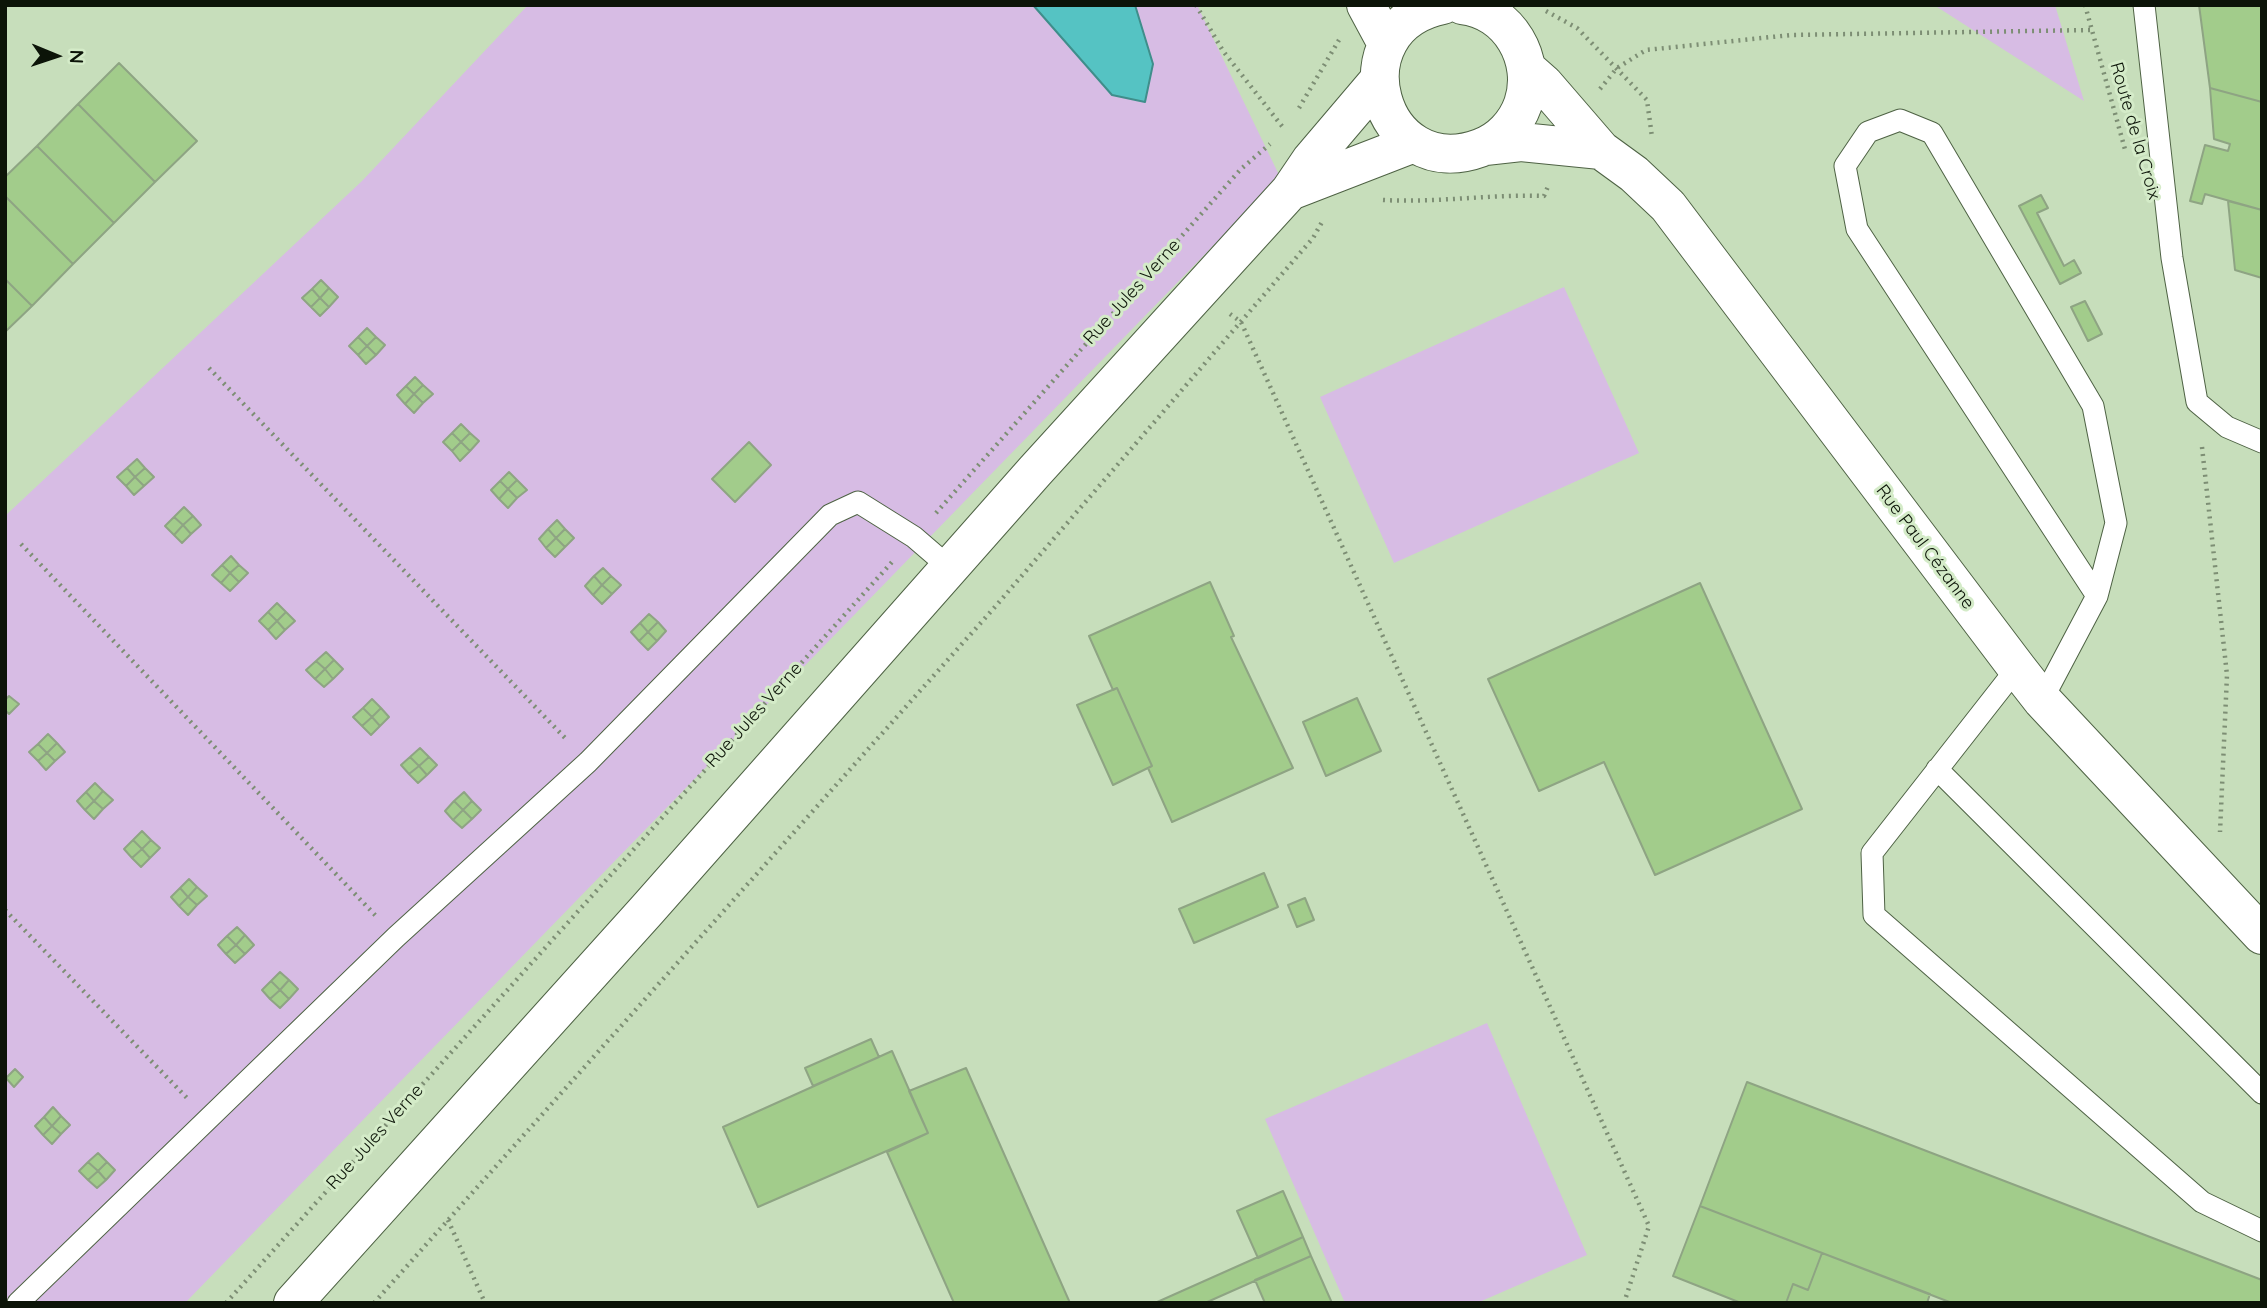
<!DOCTYPE html>
<html>
<head>
<meta charset="utf-8">
<style>
  body { margin:0 }
  #map { position:relative; width:2267px; height:1308px; overflow:hidden; background:#c7debb; font-family:Quicksand,sans-serif }
  canvas { display:block }
  .frame { position:absolute; inset:0; border:7px solid #0c1408; pointer-events:none }
  .north { position:absolute; left:21px; top:21px; width:70px; height:70px; -webkit-text-stroke:5px #d4ebc8; paint-order:stroke; rotate:92deg; font-size:19px; font-weight:700; line-height:28px; text-align:center; color:#0c1408 }
  .north::after { content:''; display:block; margin:auto; width:24px; height:32px; background:#0c1408; clip-path:polygon(50% 0,100% 100%,50% 72%,0 100%) }
</style>
</head>
<body>
<div id="map">
<canvas width="2267" height="1308"></canvas>
<div class="frame"></div>
<div class="north">N</div>
</div>
<script>
const c = document.querySelector('canvas').getContext('2d');
c.lineJoin = 'round';
function paint(path, color) { c.fillStyle = color; c.fill(path, 'evenodd'); }
function stroke(path, color, width, dash) { c.strokeStyle = color; c.lineWidth = width; c.lineCap = dash ? 'butt' : 'round'; c.setLineDash(dash || []); c.stroke(path); }
function write(font, color, halo, rows, align = 'center') {
  c.font = font + ' Quicksand,sans-serif'; c.lineWidth = 6; c.setLineDash([]); c.textBaseline = 'middle'; c.strokeStyle = halo; c.fillStyle = color; for (const [text, x, y, turn = 0] of rows) {
    c.save(); c.translate(x, y); c.rotate((+turn || 0) * Math.PI / 180); c.textAlign = isNaN(turn) ? turn : align; if (halo) c.strokeText(text, 0, 0); c.fillText(text, 0, 0); c.restore();
  }
}
const green = new Path2D(`
  M528,5H1197L1280,177L185,1303H5V516L362,181Z
  M1934,5H2055L2084,101Z
  M1564,287L1639,453L1394,563L1320,397Z
  M1487,1023L1587,1255L1477,1303H1345L1265,1119Z`);
const water = new Path2D(`
  M1033,5H1135L1153,64L1145,102L1112,95Z`);
const building = new Path2D(`
  M2199,5H2262V102L2210,88Z
  M119,63L197,141L155,182L78,104Z
  M2210,88L2262,102V210L2205,194L2202,204L2190,201L2205,145L2228,151L2230,144L2214,139Z
  M78,104L155,182L114,223L37,146Z
  M37,146L114,223L73,264L5,196V177Z
  M2041,195L2048,208L2037,213L2064,266L2074,260L2081,273L2060,284L2019,206Z
  M5,196L73,264L32,306L5,279Z
  M2228,201L2262,210V278L2235,270Z
  M5,279L32,306L5,332Z
  M321,280L329,288L320,298L312,289Z
  M329,288L338,297L329,307L320,298Z
  M312,289L320,298L311,307L302,298Z
  M320,298L329,307L320,316L311,307Z
  M2085,301L2102,334L2088,341L2071,307Z
  M367,328L376,337L367,346L358,337Z
  M358,337L367,346L358,355L349,346Z
  M376,337L385,345L376,355L367,346Z
  M367,346L376,355L366,364L358,355Z
  M415,377L423,385L414,394L406,386Z
  M423,385L433,394L423,403L414,394Z
  M406,386L414,394L405,404L397,395Z
  M414,394L423,403L414,413L405,404Z
  M461,424L470,433L461,442L452,433Z
  M452,433L461,442L452,451L443,442Z
  M470,433L479,441L470,451L461,442Z
  M461,442L470,451L460,461L452,451Z
  M749,442L771,465L735,502L712,479Z
  M137,459L145,468L135,477L127,468Z
  M127,468L135,477L126,486L117,477Z
  M145,468L154,477L144,486L135,477Z
  M509,472L517,480L508,489L500,481Z
  M135,477L144,486L134,495L126,486Z
  M517,480L527,490L517,498L508,489Z
  M500,481L508,489L499,499L491,490Z
  M508,489L517,498L508,508L499,499Z
  M184,507L193,516L183,525L174,517Z
  M193,516L201,525L191,534L183,525Z
  M174,517L183,525L174,535L165,526Z
  M557,520L565,529L556,538L548,529Z
  M183,525L191,534L182,543L174,535Z
  M548,529L556,538L546,548L539,539Z
  M565,529L574,538L565,547L556,538Z
  M556,538L565,547L555,557L546,548Z
  M231,556L239,565L230,573L222,565Z
  M222,565L230,573L221,583L212,575Z
  M239,565L248,573L239,582L230,573Z
  M603,568L611,576L602,585L594,576Z
  M230,573L239,582L230,591L221,583Z
  M594,576L602,585L593,595L585,586Z
  M611,576L621,585L612,594L602,585Z
  M1210,582L1234,636L1231,637L1293,768L1172,822L1148,768L1152,766L1117,688L1113,690L1089,636Z
  M1700,583L1802,809L1655,875L1604,762L1539,791L1488,679Z
  M602,585L612,594L602,604L593,595Z
  M277,603L286,612L277,621L268,612Z
  M268,612L277,621L268,630L259,621Z
  M286,612L295,621L285,630L277,621Z
  M649,614L658,622L648,632L640,623Z
  M277,621L285,630L276,639L268,630Z
  M658,622L666,631L657,641L648,632Z
  M640,623L648,632L639,641L631,632Z
  M648,632L657,641L648,650L639,641Z
  M326,652L334,660L325,669L316,661Z
  M334,660L343,669L333,679L325,669Z
  M316,661L325,669L315,679L306,670Z
  M325,669L333,679L324,687L315,679Z
  M1117,688L1152,766L1113,785L1077,705Z
  M9,696L19,704L9,714L5,710V700Z
  M1357,698L1381,751L1326,776L1303,722Z
  M372,699L381,708L372,717L363,708Z
  M363,708L372,717L362,726L353,717Z
  M381,708L389,717L380,726L372,717Z
  M372,717L380,726L371,735L362,726Z
  M48,734L57,743L47,753L38,744Z
  M57,743L65,752L55,761L47,753Z
  M38,744L47,753L38,761L29,752Z
  M420,748L429,757L419,766L410,757Z
  M47,753L55,761L46,770L38,761Z
  M410,757L419,766L409,774L401,765Z
  M429,757L437,765L427,775L419,766Z
  M419,766L427,775L418,783L409,774Z
  M95,783L103,791L94,801L86,792Z
  M103,791L113,800L103,809L94,801Z
  M86,792L94,801L85,810L77,801Z
  M464,792L472,801L463,810L454,801Z
  M94,801L103,809L94,819L85,810Z
  M454,801L463,810L453,820L445,811Z
  M472,801L481,810L472,819L463,810Z
  M463,810L472,819L462,828L453,820Z
  M142,831L151,840L142,849L133,840Z
  M133,840L142,849L132,858L124,849Z
  M151,840L160,848L150,858L142,849Z
  M142,849L150,858L141,867L132,858Z
  M1264,873L1278,907L1194,943L1179,909Z
  M189,879L197,887L188,897L180,888Z
  M197,887L207,896L197,905L188,897Z
  M180,888L188,897L179,906L171,897Z
  M188,897L197,905L188,915L179,906Z
  M1305,898L1314,920L1297,927L1288,905Z
  M237,927L245,935L236,945L227,936Z
  M245,935L254,945L245,954L236,945Z
  M227,936L236,945L226,954L218,945Z
  M236,945L245,954L235,963L226,954Z
  M280,972L289,980L280,990L271,981Z
  M289,980L298,989L289,999L280,990Z
  M271,981L280,990L270,999L262,990Z
  M280,990L289,999L280,1008L270,999Z
  M871,1039L879,1057L813,1086L805,1068Z
  M892,1051L928,1133L758,1207L723,1127Z
  M966,1068L1070,1303H954L887,1152L928,1133L909,1091Z
  M15,1069L23,1077L14,1087L6,1078Z
  M1747,1082L2262,1280V1303H1952L1700,1206Z
  M53,1107L61,1116L52,1126L44,1117Z
  M61,1116L70,1125L61,1134L52,1126Z
  M44,1117L52,1126L43,1135L35,1126Z
  M52,1126L61,1134L52,1144L43,1135Z
  M98,1153L107,1162L98,1171L88,1162Z
  M88,1162L98,1171L88,1180L79,1171Z
  M107,1162L115,1170L106,1180L98,1171Z
  M98,1171L106,1180L97,1188L88,1180Z
  M1283,1191L1303,1237L1258,1258L1237,1211Z
  M1700,1206L1822,1253L1808,1290L1793,1284L1786,1303H1741L1673,1276Z
  M1303,1237L1311,1256L1205,1303H1155Z
  M1822,1253L1930,1294L1927,1303H1786L1793,1284L1808,1290Z
  M1311,1256L1332,1303H1265L1255,1280Z`);
const path = new Path2D(`
  M1196,5L1223,51L1285,130
  M2085,5L2126,153
  M1546,11L1577,28L1647,100L1652,137
  M1600,89L1617,68L1646,50L1791,35L2091,30
  M1299,108L1339,40
  M1383,200C1437,203 1490,194 1544,196L1549,184
  M1230,314L1241,322L1649,1226L1624,1303
  M209,368L568,741
  M2202,447L2227,675L2220,832
  M936,513L1241,169L1270,144
  M21,544L376,916
  M5,910L187,1098
  M448,1220L485,1303
  M226,1303L892,562
  M374,1303L994,608L1313,238L1322,222`);
const lane = new Path2D(`
  M2144,5L2172,258L2197,402L2227,427L2262,442
  M2017,668L1872,853L1874,915L2202,1202L2262,1231
  M2042,700L2097,596L2116,523L2093,406L1932,133L1900,120L1868,132L1845,166L1857,229L2097,596
  M1937,769L2262,1093
  M18,1303L396,937L588,762L830,515L858,502L914,537L950,568`);
const street = new Path2D(`
  M1366,5L1387,44
  M1443,5C1334,27 1379,185 1480,148C1500,141 1516,124 1523,104C1538,60 1509,10 1462,5
  M1527,69L1544,84L1601,150L1634,174L1668,206L2017,668L2042,700L2262,935
  M1485,146L1521,142L1601,150
  M1290,191L1414,143
  M293,1303L647,910L1035,471L1290,191L1311,160L1379,80`);
const streetNames = [
  ["Route de la Croix",2135,131,74],
  ["Rue Jules Verne",1132,292,-48],
  ["Rue Paul Cézanne",1925,547,53],
  ["Rue Jules Verne",754,715,-48],
  ["Rue Jules Verne",375,1137,-48]
];
paint(green, '#d7bce4');
paint(water, '#55c3c3');
stroke(water, '#3f8e8b', 2);
paint(building, '#a2cc8b');
stroke(building, '#8ea483', 2);
stroke(lane, '#4e6244', 23);
stroke(street, '#4e6244', 40);
stroke(path, '#7d8e74', 4.5, [2, 5]);
stroke(lane, '#fff', 21);
stroke(street, '#fff', 38);
write('18px', '#0c1408', '#d4ebc8', streetNames);
</script>
</body>
</html>
